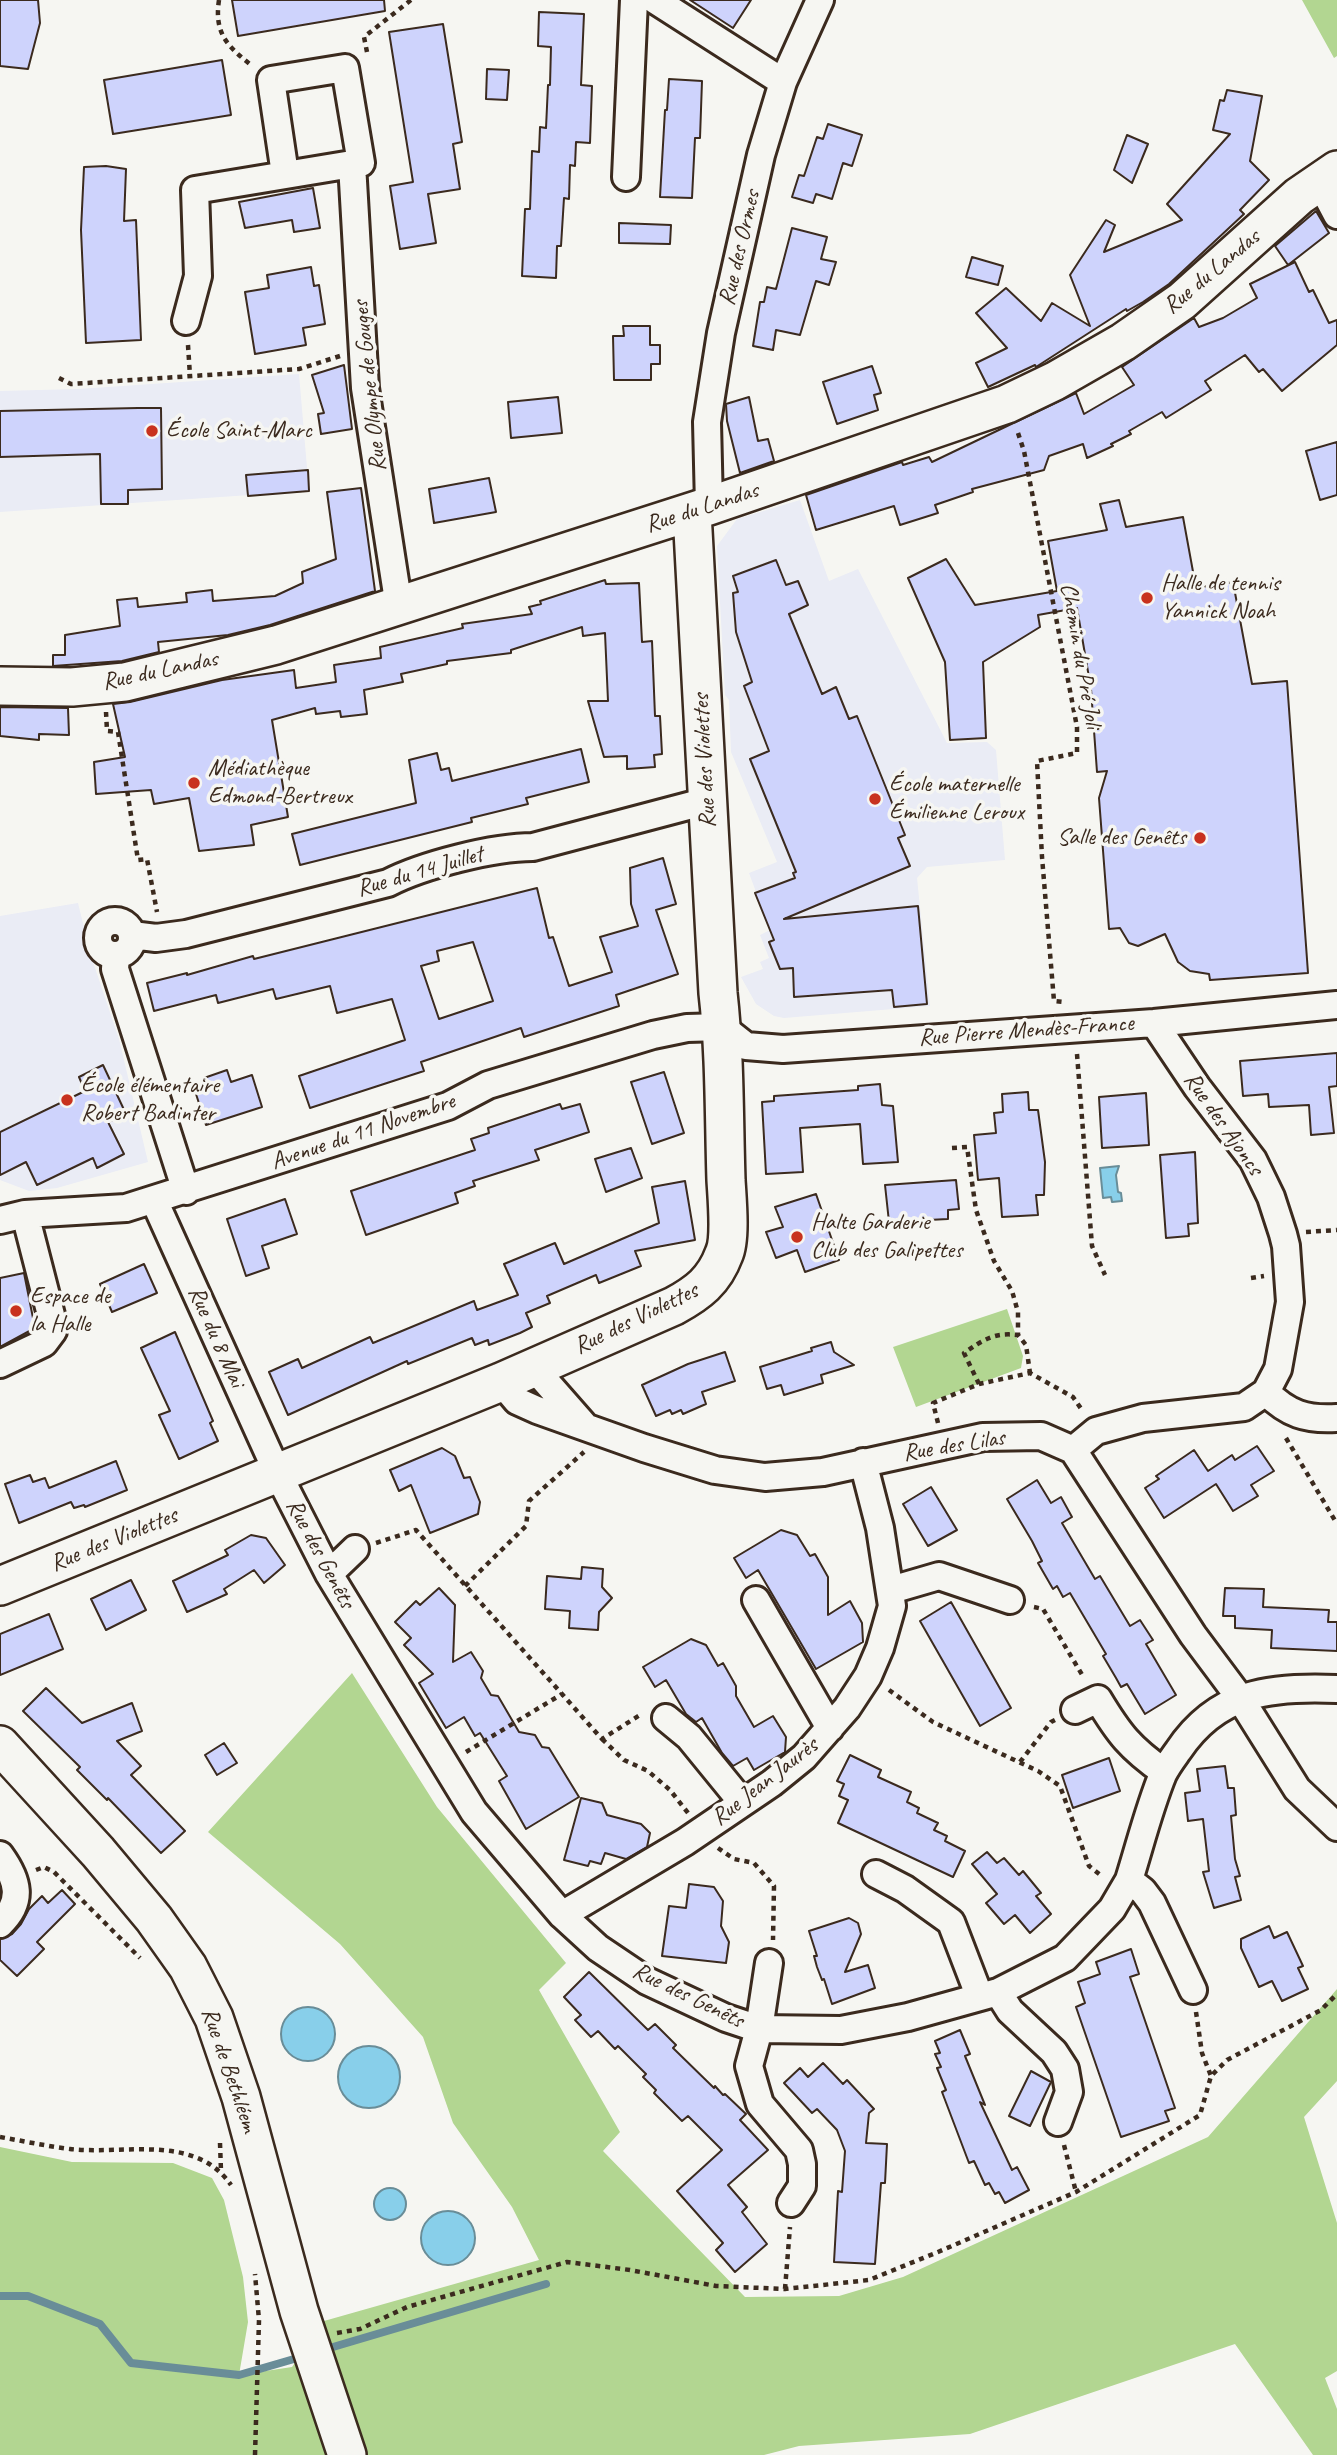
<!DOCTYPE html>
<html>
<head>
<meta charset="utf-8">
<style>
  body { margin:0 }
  canvas { display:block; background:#f6f6f2 }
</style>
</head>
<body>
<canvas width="1337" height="2455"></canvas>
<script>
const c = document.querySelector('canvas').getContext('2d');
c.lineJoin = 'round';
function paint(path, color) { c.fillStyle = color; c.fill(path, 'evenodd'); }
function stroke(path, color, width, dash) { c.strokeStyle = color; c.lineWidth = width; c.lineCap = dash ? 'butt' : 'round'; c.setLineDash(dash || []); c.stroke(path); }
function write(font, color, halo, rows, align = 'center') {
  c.font = font + ' Caveat,sans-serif'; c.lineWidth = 7; c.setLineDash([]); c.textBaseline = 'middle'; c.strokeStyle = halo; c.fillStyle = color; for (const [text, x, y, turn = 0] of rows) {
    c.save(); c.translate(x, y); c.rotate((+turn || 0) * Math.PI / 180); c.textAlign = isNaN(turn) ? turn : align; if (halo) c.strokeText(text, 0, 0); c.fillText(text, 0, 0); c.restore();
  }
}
const built = new Path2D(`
  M299,374L309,491L0,512V391L78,389Z
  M800,500L829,581L858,569L947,743L987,742L996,750L1005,860L927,867L917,878L930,1006L784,1018L774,1016L756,1004L741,977L763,969L760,962L769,958L760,935L770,930L749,873L777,862L731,752L729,700L725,695L717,546L737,519Z
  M78,903L91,956L119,1039L148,1162L57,1188L29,1191L0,1180V916Z`);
const green = new Path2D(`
  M1302,0H1337V56L1334,58Z
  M1007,1309L1023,1356L1021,1368L916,1407L893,1347Z
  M352,1673L437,1807L566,1963L539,1990L620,2132L603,2151L745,2297L839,2296L903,2277L1208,2137L1337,1989V2081L1304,2117L1337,2223V2371L1325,2378L1337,2409V2455H1313L1235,2344L970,2434L799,2446L764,2455H0V2147L72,2162L173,2163L212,2178L224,2200L243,2277L248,2322L239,2375L292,2367L324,2321L539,2260L512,2207L453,2123L423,2037L340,1944L208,1832Z`);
const water = new Path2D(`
  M1119,1166L1116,1175L1118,1192L1121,1193L1122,1201L1112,1202L1111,1197L1103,1198L1100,1168Z
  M281 2034a27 27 0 1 1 54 0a27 27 0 1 1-54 0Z
  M338 2077a31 31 0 1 1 62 0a31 31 0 1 1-62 0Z
  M374 2204a16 16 0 1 1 32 0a16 16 0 1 1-32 0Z
  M421 2238a27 27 0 1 1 54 0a27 27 0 1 1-54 0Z`);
const stream = new Path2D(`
  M0,2296H28L100,2324L131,2363L239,2375L294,2359
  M333,2347L546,2284`);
const building = new Path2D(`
  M0,0H38L40,23L28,69L0,66Z
  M232,0H384L385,11L238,36Z
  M690,0H751L733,28Z
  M539,12L584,14L581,85L592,86L590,143L576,142L575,166L570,165L569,199L564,198L561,246H557L556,278L522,276L525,209H530L532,151L539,152L540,127L546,128L548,85H550L551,47L538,46Z
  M443,24L462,142L453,144L460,189L428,194L436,243L400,249L390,186L413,182L389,32Z
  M222,60L231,115L113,134L104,80Z
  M487,69L509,70L507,100L486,99Z
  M669,79L702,81L700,138H695L692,198L660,197L665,110H667Z
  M1227,90L1262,96L1250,161L1269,180L1240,210L1244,214L1169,284L1143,302L1127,311L1126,309L1036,367L1035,365L988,387L976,363L1007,348L976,313L1006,288L1041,321L1052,303L1090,326L1070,275L1106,220L1115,225L1104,252L1182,220L1167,204L1230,134L1213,130L1220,100L1224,101Z
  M828,124L862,135L852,166L843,163L832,199L816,194L813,203L792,197L799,175L804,176L817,137L823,139Z
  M1127,135L1148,144L1132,183L1114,170Z
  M106,166L126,169L124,221L136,220L141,340L86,343L81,230L84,167Z
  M313,188L320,228L294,232L292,220L245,228L239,202Z
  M1316,211L1329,233L1288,265L1275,246Z
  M619,223L671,225L670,244L619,243Z
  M792,228L827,237L821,259L836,262L829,285L816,281L800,335L776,330L773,350L753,346L760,302H764L767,287L776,289Z
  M972,257L1003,266L998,285L966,277Z
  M1295,262L1309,292L1313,290L1329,323L1337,320V345L1282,391L1263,369L1259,372L1245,355L1205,381L1211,390L1166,418L1162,412L1129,431L1131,434L1111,444L1113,446L1087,458L1083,444L1049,456L1044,470L972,489L973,492L935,505L938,513L900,525L894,506L816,530L806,495L902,462L903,465L929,457L932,462L1076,393L1084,414L1134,385L1122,367L1194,318L1199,327L1223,318L1257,298L1250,284Z
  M311,267L314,286L319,285L325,324L303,328L306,345L255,354L245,292L269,288L267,275Z
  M623,326H650V345H660V364H651V380H614L613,336H624Z
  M344,365L352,429L321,434L318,414L324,413L312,375Z
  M872,366L881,393L874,395L878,410L837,424L823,382Z
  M558,397L562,433L511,438L508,402Z
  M749,397L758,441L768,439L774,461L740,473L727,421L726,404Z
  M138,408H161L162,489L128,490V504H101L100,454L0,457V411Z
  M1337,442V495L1320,500L1306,451Z
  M308,470L309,491L248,496L246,475Z
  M489,478L496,512L434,523L429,489Z
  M361,488L375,591L270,625L228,635L158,642L159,652L122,661L53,666V655H65V635L120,626L117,600L137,598L138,607L187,602L186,593L212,590L213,601L275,596L303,583L302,572L336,559L327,492Z
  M1119,500L1126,527L1183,517L1196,588L1233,582L1252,684L1287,681L1308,973L1210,980L1209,974L1190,971L1178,962L1165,934L1138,946L1129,943L1120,928L1109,929L1099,798L1107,771L1097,772L1091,689L1077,608L1038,615L1040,627L983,662L986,738L950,740L945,662L908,578L946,559L975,605L1057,591L1048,541L1107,530L1100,504Z
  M776,560L786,585L798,581L808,605L789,614L822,694L836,687L849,719L857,716L905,835L898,838L910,866L784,919L918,906L927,1004L894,1007L892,990L794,997L793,968L780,969L769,942L774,940L755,893L795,878L793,873L796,872L750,759L769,751L744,686L752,682L736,632L733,593L738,592L733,576Z
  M605,580L606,584L639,583L642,642L652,641L655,716H660L662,754L654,755L655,767L627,769V756L604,757L588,701H608L605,633L583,636L582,627L511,650V653L447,661V664L401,674L403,682L364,690L367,714L341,717L340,711L316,714L315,708L272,720L288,817L251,825L254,845L199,851L189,798L154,804L151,790L96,794L94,762L125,757L113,704L130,702L222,680L294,670L296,688L336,682L334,665L381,658L380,647L463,628L462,624L532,614L529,607L541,604L540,601Z
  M0,707L68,708L69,735L39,734V740L0,736Z
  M581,749L589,782L526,798L528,804L471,818L472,822L300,865L292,834L416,803L409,760L437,753L441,770L449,768L452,781Z
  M663,858L676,904L656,910L678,974L616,995L619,1006L524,1037L521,1028L421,1062L424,1071L310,1108L299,1076L405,1040L392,999L337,1013L330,986L276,999L273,989L218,1003L216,995L154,1011L147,983L187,973V975L253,956L254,959L537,888L549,938L553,937L569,986L612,972L600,937L638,926L631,904L630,868ZM473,942L493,1001L439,1019L421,966L439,961L437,951Z
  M1337,1053V1086L1329,1087L1334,1133L1311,1135L1309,1105L1269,1107L1268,1094L1243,1096L1240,1061Z
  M103,1065L126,1114L108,1122L124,1154L97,1168L93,1158L37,1185L26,1162L0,1175V1132L85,1091L79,1077Z
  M227,1070L231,1082L252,1075L262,1107L206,1125L196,1094L208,1090L204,1078Z
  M664,1072L684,1133L652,1144L631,1082Z
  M880,1084L882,1105L893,1106L898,1162L863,1164L860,1124L800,1128L803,1172L766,1174L762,1102L774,1101V1096L858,1090V1086Z
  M1028,1092L1029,1110H1038L1045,1162L1044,1195H1036L1038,1215L1002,1217L999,1178L978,1180L974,1135L996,1133L994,1113L1003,1112L1002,1094Z
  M1146,1093L1149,1145L1102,1148L1099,1097Z
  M560,1104L562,1109L580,1104L589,1132L535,1150L539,1160L473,1181L475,1186L455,1193L458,1203L366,1235L351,1191L475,1150L471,1139L489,1133L488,1128Z
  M631,1148L642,1178L606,1192L595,1159Z
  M1195,1152L1198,1223L1188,1224L1189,1236L1166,1238L1160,1155Z
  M956,1180L959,1209L948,1210V1219L889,1222L885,1185Z
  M685,1181L695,1240L635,1251L641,1266L599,1283L596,1275L547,1296L550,1303L526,1313L532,1327L520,1333L489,1345L488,1340L475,1345L472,1338L408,1364L407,1361L288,1415L269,1372L298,1359L302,1368L370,1337L373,1343L474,1301L477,1310L518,1295L504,1264L555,1243L564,1264L659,1223L652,1187Z
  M816,1194L839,1260L805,1272L797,1250L776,1258L766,1232L783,1227L775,1207Z
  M285,1199L297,1234L262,1246L269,1268L246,1276L227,1219Z
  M144,1264L157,1293L112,1312L100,1284Z
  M24,1273L35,1328L0,1347V1278Z
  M175,1332L213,1421L210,1423L218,1441L179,1459L159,1415L170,1411L141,1348Z
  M831,1342L834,1352L854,1365L821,1375L823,1383L784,1395L781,1385L767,1389L760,1367L812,1351L811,1348Z
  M725,1352L735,1381L702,1392L706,1404L683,1414L681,1410L672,1414L670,1410L656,1416L642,1385L688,1364Z
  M1257,1446L1274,1471L1251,1485L1258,1496L1233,1511L1216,1484L1164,1518L1145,1488L1159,1479L1156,1476L1194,1450L1208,1471L1232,1455L1235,1460Z
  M442,1448L455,1456L464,1478L470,1477L480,1502L478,1514L430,1533L411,1485L399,1491L390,1470Z
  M116,1461L127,1490L85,1507L84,1505L74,1508L71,1502L19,1523L5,1484L30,1475L33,1482L45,1478L49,1488Z
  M1037,1480L1051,1503L1061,1497L1072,1517L1062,1523L1095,1579L1100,1576L1130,1626L1140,1620L1153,1640L1146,1644L1176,1695L1145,1714L1127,1684L1121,1687L1116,1678L1103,1656L1106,1654L1070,1593L1063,1597L1057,1586L1053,1589L1038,1563L1042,1561L1032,1541L1007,1499Z
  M931,1487L957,1530L928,1546L903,1504Z
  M781,1530L797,1535L810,1556L815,1554L828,1577V1615L850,1601L862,1623L863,1642L816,1669L758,1570L746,1578L734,1558Z
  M251,1535L266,1538L285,1565L264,1583L254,1570L224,1589L227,1594L187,1612L173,1581L228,1555L225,1550Z
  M582,1567L603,1569L602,1587L612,1598L599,1612L598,1630L569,1628L570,1611L545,1609L547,1576L581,1579Z
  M131,1580L146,1610L106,1630L91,1599Z
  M439,1588L455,1605L453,1662L471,1652L483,1671L481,1678L491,1695L498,1696L519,1732L535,1735L542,1747L549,1748L579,1797L526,1829L499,1781L507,1776L480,1733L475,1736L464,1717L446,1728L419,1683L433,1674L404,1645L411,1638L395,1622L416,1601L420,1605Z
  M1225,1588L1264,1589L1263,1607L1329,1610L1328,1622H1337V1651L1271,1648L1272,1630L1235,1628V1616H1223Z
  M951,1602L1011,1708L980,1726L920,1621Z
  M49,1614L63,1649L0,1675V1634Z
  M691,1639L706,1645L718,1666L723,1663L736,1686V1696L754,1727L773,1716L786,1737L785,1752L754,1770L747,1758L733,1766L722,1753L702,1718L696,1722L686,1714L666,1680L655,1687L643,1667Z
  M46,1688L82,1723L132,1703L142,1731L117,1741L141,1766L131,1775L185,1831L161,1853L108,1798L107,1800L77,1770L80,1767L23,1711Z
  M224,1743L237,1763L217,1775L205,1755Z
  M850,1755L881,1770L878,1777L911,1792L907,1802L919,1808L917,1813L938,1823L934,1830L947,1836L945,1841L965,1851L953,1877L838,1823L848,1800L839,1796L844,1784L837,1781Z
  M1109,1758L1120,1791L1073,1808L1062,1775Z
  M1225,1766L1228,1788H1234L1236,1815L1231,1816L1235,1859L1240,1876L1235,1877L1241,1900L1214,1908L1203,1872L1209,1871L1203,1819L1188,1821L1185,1793L1200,1791L1197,1769Z
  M581,1798L602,1803L607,1815L641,1824L650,1833L647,1847L626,1859L605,1853L601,1864L590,1861L588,1866L564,1860Z
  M987,1852L997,1863L1004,1858L1019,1875L1023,1871L1041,1893L1036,1896L1051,1914L1030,1933L1015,1915L1004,1924L986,1903L997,1894L972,1864Z
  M689,1884L714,1887L723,1901L721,1926L729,1942L726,1963L662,1956L669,1906L686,1908Z
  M62,1890L75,1904L37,1942L44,1949L17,1976L0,1960V1939L12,1934L21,1924L29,1909L42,1896L48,1903Z
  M849,1918L858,1923L861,1934L845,1972L868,1965L875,1988L832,2004L824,1979L822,1980L817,1967L814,1956H817L809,1931Z
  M1269,1926L1274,1938L1287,1932L1303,1966L1298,1968L1308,1989L1282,2001L1272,1981L1259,1987L1241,1948V1939Z
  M1131,1949L1139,1974L1130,1977L1175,2108L1165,2111L1169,2121L1121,2137L1076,2007L1085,2003L1078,1982L1100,1974L1096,1962Z
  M589,1972L648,2030L655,2024L676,2045L673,2048L714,2088L715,2086L723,2095L725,2094L746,2114L740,2120L768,2150L728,2185L747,2207L742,2212L767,2244L735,2272L716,2250L723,2243L677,2191L722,2150L688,2116L682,2121L654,2093L656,2090L643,2077L646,2074L618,2046L615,2049L598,2031L591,2037L575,2020L581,2015L564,1997Z
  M960,2030L970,2054L965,2056L985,2105L980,2102L1012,2170L1017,2167L1029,2190L1005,2203L999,2192L995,2194L989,2183L985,2185L974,2161L969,2163L942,2092L946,2090L937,2068L941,2067L935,2054L940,2053L935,2041Z
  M823,2063L843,2084L847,2080L874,2109L869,2113L866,2143L887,2144L885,2183H881L875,2264L834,2262L838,2191L842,2192L845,2151L837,2130L817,2109L812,2113L784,2083L800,2068L808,2077Z
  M1031,2071L1051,2082L1030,2126L1009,2116Z`);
const path = new Path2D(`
  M219,0C214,33 227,46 251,65
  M367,52L364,37L411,0
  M188,345L190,376
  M59,378L71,384L299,369L340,356
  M1018,433L1024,451L1077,727V753L1037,761L1042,857L1054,1001L1064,1002
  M106,712L107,731L118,732L138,860L147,859L157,912
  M1077,1054L1092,1246L1105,1275
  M952,1148L967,1147L976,1210L994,1261L1012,1291L1018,1312V1335
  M1306,1232L1337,1230
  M1251,1278L1264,1276
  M979,1384L964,1353C983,1340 994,1332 1018,1335L1026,1345L1030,1373
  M938,1423L933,1403L979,1384L1030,1373L1073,1397L1082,1410
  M1286,1438L1337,1524
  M376,1543L416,1530L602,1739L640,1715
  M465,1586L526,1526L529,1501L584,1452
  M1034,1607L1043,1609L1084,1678
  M889,1690L933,1722L1038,1771L1060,1786L1089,1866L1103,1877
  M602,1739L624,1760L648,1771L670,1790L688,1813
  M466,1752L562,1694
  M1020,1762L1051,1722L1055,1720
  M718,1848L734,1859L754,1863L774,1886L773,1940
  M36,1870L44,1867L54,1872L140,1958
  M1196,2012L1202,2053L1211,2076
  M0,2137C23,2141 46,2146 70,2149C124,2155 195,2133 231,2185
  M220,2143L221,2171
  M1064,2145L1076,2192
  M785,2289L790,2227
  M337,2333L360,2329L407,2307L567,2262L630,2270L716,2286L785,2289L869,2280L938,2252L1076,2192L1200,2115L1211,2076L1227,2060L1321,2010L1337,1994
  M255,2455L259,2320L255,2274`);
const street = new Path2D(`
  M655,0L783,82
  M285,174L271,80L345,68L361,163L352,164
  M626,177L634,0
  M1319,181L1337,215
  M186,321L198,276L195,190L352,164L365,388L399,607
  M709,506L707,422L721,333L761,155L783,82L820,0
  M98 938a17 17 0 1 1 34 0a17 17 0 1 1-34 0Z
  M132,935L156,938L186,934L388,883C423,865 493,847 533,847L707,801
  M116,955L115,969L186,1191
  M1154,1023L1197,1087L1253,1160L1271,1197L1283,1234L1286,1246L1290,1302L1278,1369L1266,1392
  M154,1200L278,1474L329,1574L474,1812L562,1915L598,1948L647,1981L726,2018L759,2029L841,2030L908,2017L998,1992L1065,1958L1112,1909L1129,1880C1140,1845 1149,1808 1163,1774C1167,1766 1173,1758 1178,1751C1217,1692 1271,1686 1337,1689
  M0,1220L25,1214L126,1208L448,1106L488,1085L653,1035L687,1028L722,1027L746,1046L783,1049L1154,1023L1337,1005
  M0,1364L44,1343L53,1331L51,1315L25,1214
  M534,1368L584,1425
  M501,1382L517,1401L537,1410L644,1448L715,1470L765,1477L823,1472L983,1437L1041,1436L1073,1450L1193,1635L1240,1698L1297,1789L1337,1827
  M1073,1450L1096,1431L1143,1418L1244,1407L1266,1392C1288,1414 1306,1420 1337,1418
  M329,1574L355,1549
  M891,1590L939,1576L1010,1600
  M756,1600L830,1728
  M1075,1710L1098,1699C1119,1734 1130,1748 1164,1772
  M666,1718L689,1737L742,1802
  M0,1855C18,1880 24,1901 0,1924
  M876,1874L905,1889L951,1922L979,1995
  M1129,1880L1143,1891L1152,1903L1193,1990
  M562,1915L685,1842L772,1783L804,1757L847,1708L868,1676L880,1648L892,1606L880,1528L863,1462
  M769,1963L759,2029L749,2066L760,2104L799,2150L802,2164V2186L791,2203
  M998,1992L1010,2011L1054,2052L1065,2069L1069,2092L1058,2122`);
const secondary = new Path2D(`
  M0,686L72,687L125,682L276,645L709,506L1007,404L1055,381L1123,342L1182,301L1299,196L1337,170
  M0,1586L501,1382L674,1306C698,1293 714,1281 724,1254C731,1239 727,1198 726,1180C724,1118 725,1055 718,993L692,512
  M0,1745L98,1852L154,1919L188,1967L214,2018L241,2097L299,2311L347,2455`);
const markers = [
  [152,431,7,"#c8321e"],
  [1147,598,7,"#c8321e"],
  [194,783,7,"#c8321e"],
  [875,799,7,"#c8321e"],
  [1200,838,7,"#c8321e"],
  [67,1100,7,"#c8321e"],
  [797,1237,7,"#c8321e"],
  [16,1311,7,"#c8321e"]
];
const streetNames = [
  ["Rue des Ormes",740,248,-77],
  ["Rue du Landas",1212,272,-40],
  ["Rue Olympe de Gouges",370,386,-96],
  ["Rue du Landas",702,508,-18],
  ["Chemin du Pré Joli",1080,656,80],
  ["Rue du Landas",160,671,-12],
  ["Rue des Violettes",705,761,-93],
  ["Rue du 14 Juillet",420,872,-16],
  ["Rue Pierre Mendès-France",1026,1031,-4],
  ["Rue des Ajoncs",1223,1124,55],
  ["Avenue du 11 Novembre",363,1132,-19],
  ["Rue des Violettes",636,1319,-26],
  ["Rue du 8 Mai",216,1337,66],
  ["Rue des Lilas",954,1446,-9],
  ["Rue des Violettes",114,1540,-22],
  ["Rue des Genêts",320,1554,62],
  ["Rue Jean Jaurès",765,1782,-38],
  ["Rue des Genêts",688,1996,26],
  ["Rue de Bethléem",229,2070,71]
];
const poiNames = [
  ["École Saint-Marc",166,431],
  ["Halle de tennis",1161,584],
  ["Yannick Noah",1161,612],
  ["Médiathèque",208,769],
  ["Edmond-Bertreux",208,797],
  ["École maternelle",889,785],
  ["Émilienne Leroux",889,813],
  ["Salle des Genêts",1186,838,"right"],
  ["École élémentaire",81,1086],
  ["Robert Badinter",81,1114],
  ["Halte Garderie",811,1223],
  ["Club des Galipettes",811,1251],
  ["Espace de",30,1297],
  ["la Halle",30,1325]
];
paint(built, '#eaecf5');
paint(green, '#b2d691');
paint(water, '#88cfea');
stroke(water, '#698d98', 2);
stroke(stream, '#698d98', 8);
paint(building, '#ced3fc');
stroke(building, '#3b2a1e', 2);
stroke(street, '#3b2a1e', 32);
stroke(secondary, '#3b2a1e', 42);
stroke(path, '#3b2a1e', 4.5, [5, 5]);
stroke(street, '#f6f6f2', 26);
stroke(secondary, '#f6f6f2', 37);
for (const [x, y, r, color] of markers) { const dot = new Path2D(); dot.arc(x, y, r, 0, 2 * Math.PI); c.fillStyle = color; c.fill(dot); stroke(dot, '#f6f6f2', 2.5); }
write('24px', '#3b2a1e', '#f6f6f2', streetNames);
write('24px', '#3b2a1e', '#f6f6f2', poiNames, 'left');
</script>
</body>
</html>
